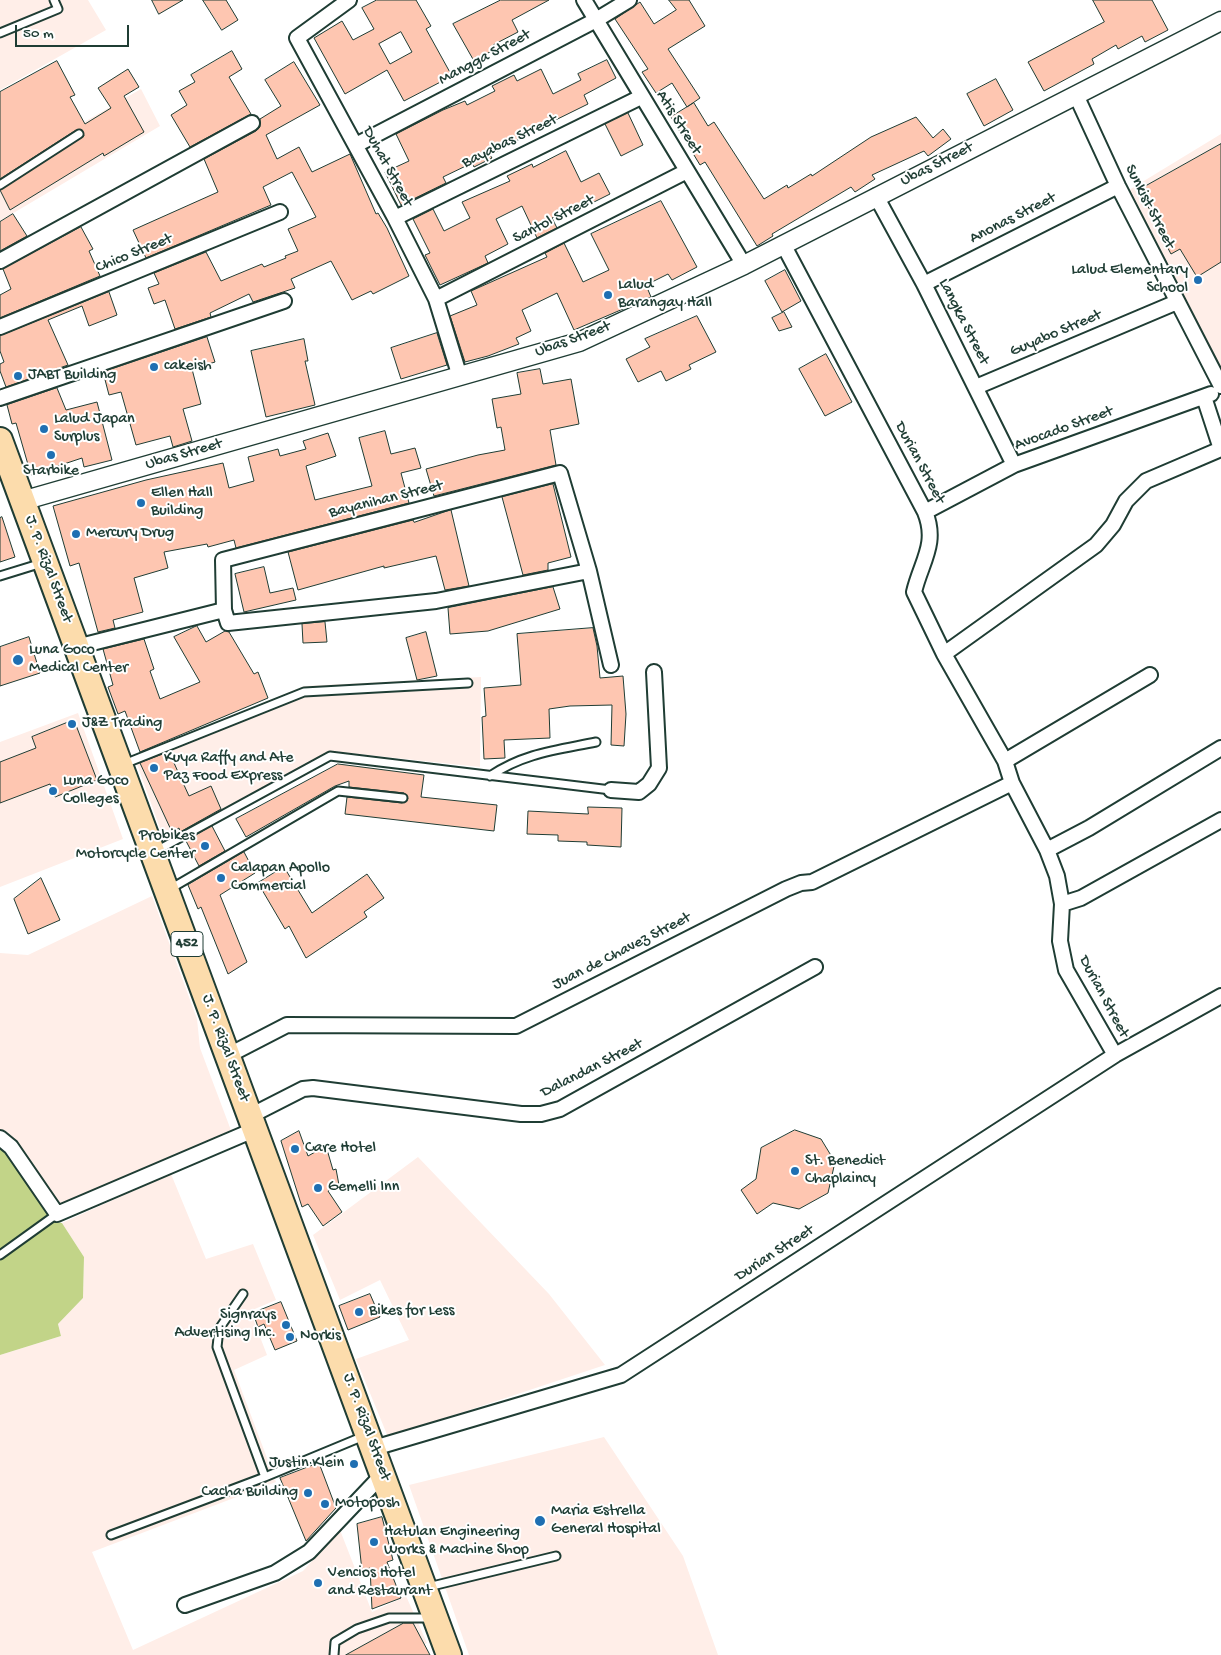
<!DOCTYPE html>
<html>
<head>
<meta charset="utf-8">
<style>
  body { margin:0 }
  #map { position:relative; width:1221px; height:1655px; overflow:hidden; background:#fff; font-family:"Gochi Hand",sans-serif }
  canvas { display:block }
  .scale { position:absolute; left:15px; top:25px; width:114px; height:22px; box-sizing:border-box; border:2px solid #1f3d34; border-top:0; padding-left:6px; font-size:15px; line-height:18px; white-space:nowrap; color:#1f3d34; -webkit-text-stroke:4px #fff; paint-order:stroke }
</style>
</head>
<body>
<div id="map">
<canvas width="1221" height="1655"></canvas>
<div class="scale">50 m</div>
</div>
<script>
const c = document.querySelector('canvas').getContext('2d');
c.lineJoin = 'round';
function paint(path, color) { c.fillStyle = color; c.fill(path, 'evenodd'); }
function stroke(path, color, width, dash) { c.strokeStyle = color; c.lineWidth = width; c.lineCap = dash ? 'butt' : 'round'; c.setLineDash(dash || []); c.stroke(path); }
function write(font, color, halo, rows, align = 'center') {
  c.font = font + ' "Gochi Hand",sans-serif'; c.lineWidth = 4; c.setLineDash([]); c.textBaseline = 'middle'; c.strokeStyle = halo; c.fillStyle = color; for (const [text, x, y, turn = 0] of rows) {
    c.save(); c.translate(x, y); c.rotate((+turn || 0) * Math.PI / 180); c.textAlign = isNaN(turn) ? turn : align; if (halo) c.strokeText(text, 0, 0); c.fillText(text, 0, 0); c.restore();
  }
}
const built = new Path2D(`
  M0,0H88L106,30L0,90Z
  M141,89L160,126L0,221V171Z
  M1221,134V370L1129,190Z
  M481,677L480,767L331,751L165,842L134,756L304,686Z
  M78,713L123,839L0,887V742Z
  M152,896L197,1019L200,1048L232,1133L61,1209L0,1134V953L28,955Z
  M418,1157L549,1294L605,1365L388,1437L356,1359L409,1340L380,1280L340,1300L313,1235Z
  M171,1174L206,1259L253,1244L276,1300L250,1311L267,1355L234,1370L276,1482L92,1552L133,1650L303,1571L340,1530L372,1612L406,1596L427,1643L402,1655H0V1355L61,1336L58,1324L83,1298L84,1257L62,1223Z
  M604,1437L683,1556L718,1655H469L409,1485Z`);
const green = new Path2D(`
  M0,1144L10,1151L57,1222L62,1223L84,1257L83,1298L58,1324L61,1336L0,1355Z`);
const building = new Path2D(`
  M152,0H183L159,14Z
  M203,0H226L238,20L222,30Z
  M377,0H416L431,26L426,29L452,76L404,101L387,70L345,94L314,38L342,21L353,40L374,29L362,8ZM401,32L412,52L390,64L379,44Z
  M501,0H549L512,20L518,32L493,45L495,49L474,61L453,24Z
  M669,0H689L705,26L668,49L700,98L687,107L672,83L656,93L642,72L648,69L615,19L640,2L654,24L676,10Z
  M1093,0H1152L1168,30L1145,42L1142,36L1118,49L1116,45L1092,59L1094,64L1044,91L1028,62L1104,22Z
  M232,51L242,69L229,77L251,114L190,147L171,115L187,105L179,91L195,82L191,75Z
  M607,60L616,78L584,95L588,104L517,139L518,141L490,155L492,158L474,167L472,163L443,177L446,183L401,205L385,172L409,161L396,134L443,110L465,101L467,105L495,91L492,86L514,75L517,81L541,69L553,94L581,80L578,74Z
  M57,61L75,95L70,97L85,124L111,108L98,88L128,69L139,87L124,96L144,132L104,156L103,153L10,210L0,190L84,136L82,130H76L0,179V92Z
  M294,62L320,105L266,135L277,159L299,147L312,172L350,154L376,214L378,213L387,228L409,276L373,294L371,291L352,300L331,261L291,279L295,288L253,302L249,294L210,313L211,317L175,329L165,300L154,304L148,288L159,284L154,273L206,252L221,281L262,264L264,267L286,258L285,256L298,251L288,229L316,217L292,172L263,187L271,205L146,258L133,230L218,192L204,159L256,131L260,127V119L281,106L265,80Z
  M996,79L1013,110L984,126L967,94Z
  M694,103L708,126L714,122L764,199L787,185L788,188L811,174L812,176L871,137L916,117L933,138L943,129L951,139L928,156L924,151L872,175L875,179L855,192L851,187L772,234L773,236L757,246L705,162L700,165L671,117Z
  M628,113L643,145L621,156L605,124Z
  M1221,144V262L1197,277L1180,249L1171,254L1162,237L1164,236L1139,190Z
  M566,151L581,182L599,173L610,194L586,206L584,202L552,218L557,228L537,238L522,206L496,219L508,244L485,256L488,263L440,285L425,255L430,253L413,219L433,209L444,231L470,218L462,202L510,181L507,176L532,164L533,167Z
  M661,201L697,267L672,280L668,274L646,285L651,297L574,330L557,293L522,310L531,331L516,338L519,344L488,356L465,362L450,316L477,305L471,291L547,257L545,253L564,243L583,282L609,270L591,234Z
  M13,214L27,236L0,251V222Z
  M81,227L93,249L89,251L100,276L0,318V295L11,289L3,269Z
  M785,270L801,301L782,312L765,281Z
  M109,292L117,315L89,326L82,306L48,320L68,365L6,387L0,371V364L4,362L0,351V336Z
  M784,312L792,327L779,331L772,318Z
  M697,316L716,352L689,365L691,369L666,381L661,371L638,382L626,359L650,347L645,339Z
  M437,333L447,365L401,379L391,348Z
  M207,337L215,362L192,369L201,404L183,409L192,441L173,447L170,436L136,445L121,392L109,395L103,372Z
  M304,339L308,361H305L315,405L266,417L251,351Z
  M826,354L852,402L825,416L799,369Z
  M540,369L543,384L571,379L579,424L550,430L556,465L434,496L426,469L478,455L505,450L501,427L497,428L492,399L521,394L517,373Z
  M57,388L66,410L97,402L112,460L84,467L82,458L31,475L16,423L12,424L7,405Z
  M385,431L391,454L415,448L421,468L401,473L409,503L236,548L234,540L208,547L207,544L164,552L168,568L134,578L143,612L113,620L115,628L98,632L79,563L70,566L53,506L146,480L223,463L229,488L254,481L248,457L278,449L280,456L306,449L303,441L328,433L336,456L306,466L315,500L335,495L372,486L359,438Z
  M553,484L571,557L548,563V570L523,575L502,497Z
  M451,510L469,586L445,590L436,556L384,568V566L298,590L288,552L413,520L414,522Z
  M2,517L15,557L0,562V518Z
  M264,567L270,593L293,588L296,600L244,612L235,574Z
  M553,587L560,609L488,631L450,634L448,608Z
  M325,622L327,642L303,643L302,624Z
  M197,626L206,642L225,631L229,632L254,674L258,672L268,698L140,752L125,711L118,714L108,687L113,685L103,649L144,639L154,669L150,671L160,699L200,682L174,637Z
  M593,628L597,646L600,678L623,676L626,714L624,746L611,745L612,705L570,706L549,709L550,738L504,740L505,758L484,759L482,717L486,716L484,688L521,685L517,634Z
  M426,632L437,676L417,680L406,638Z
  M29,637L40,673L0,686V647Z
  M74,720L97,780L55,797L50,784L0,803V762L36,748L32,737Z
  M169,752L189,796L211,786L221,809L180,832L179,828L172,832L140,763Z
  M338,764L424,775L421,797L497,805L494,831L345,814L347,797L402,803L408,799L404,793L349,787V781L335,786L246,837L236,819Z
  M588,807L622,808L621,847L587,845V842L558,841V835L527,834L528,811L588,814Z
  M212,826L225,851L199,866L186,841Z
  M244,852L255,873L220,895L247,962L228,974L201,907L198,909L188,885Z
  M284,867L312,913L367,874L384,898L364,912L367,917L306,958L289,926L285,929L258,883Z
  M41,878L60,920L28,934L14,899Z
  M795,1130L821,1139L835,1162L828,1193L799,1209L773,1203L757,1214L741,1190L756,1179L761,1148Z
  M299,1131L308,1156L326,1146L333,1170L336,1169L339,1185L328,1191L342,1212L323,1226L308,1204L302,1207L281,1141Z
  M370,1294L380,1317L348,1330L339,1306Z
  M281,1302L297,1341L275,1350L264,1324L258,1327L253,1313Z
  M319,1463L336,1508L306,1541L280,1478Z
  M382,1517L393,1560L387,1562L401,1598L372,1609L370,1568L362,1571L357,1524Z
  M404,1623H413L430,1655H346Z`);
const service = new Path2D(`
  M0,33L58,9L54,0
  M0,185L79,134
  M0,576L42,563
  M124,764L304,692L468,683
  M490,776C524,753 557,750 596,742
  M156,851L330,756L611,790
  M170,889L338,791L403,798
  M0,1255L57,1214
  M243,1294L219,1329L217,1347L265,1477
  M111,1535L265,1477L364,1436
  M428,1587L556,1556
  M334,1655L335,1642L357,1629L389,1618H430`);
const minor = new Path2D(`
  M349,0L297,38L395,218L436,299L460,377
  M584,0L744,265
  M1076,95L1118,186L1221,386
  M356,145L596,20L629,0
  M876,196L924,284L1014,465
  M395,218L641,97
  M0,261L252,123
  M924,284L1118,186
  M436,299L687,171
  M0,327L280,212
  M976,387L1177,302
  M0,398L284,301
  M925,512L1014,465L1211,394
  M224,610L228,623L436,601L589,571
  M76,647L224,610L223,560L560,473L589,571L611,665
  M944,654L1096,545L1113,525L1126,501L1146,481L1221,449L1204,397
  M1005,761L1150,675
  M611,790L639,792L649,784L659,768L654,672
  M1047,850L1089,828L1221,748
  M1062,904L1081,898L1221,820
  M1115,1055L1221,996
  M227,1056L287,1025L516,1026L786,889L801,883L812,882L1012,783
  M250,1116L303,1089L313,1088L521,1114H541L560,1109L815,967
  M0,1138L11,1147L57,1214L256,1129
  M374,1448L621,1375L1115,1055L1066,970L1060,941L1062,904L1057,876L1047,850L1012,783L1005,761L944,654L914,592C921,562 938,544 925,512L783,244
  M185,1605L275,1573L309,1552L383,1474`);
const tertiary = new Path2D(`
  M22,501L579,342L744,265L1221,21`);
const trunk = new Path2D(`
  M0,440L449,1655`);
const markers = [
  [1198,280,5,"#1f6fb2"],
  [608,295,5,"#1f6fb2"],
  [154,367,5,"#1f6fb2"],
  [18,376,5,"#1f6fb2"],
  [44,429,5,"#1f6fb2"],
  [51,455,5,"#1f6fb2"],
  [141,503,5,"#1f6fb2"],
  [76,534,5,"#1f6fb2"],
  [18,660,6,"#1f6fb2"],
  [72,724,5,"#1f6fb2"],
  [154,768,5,"#1f6fb2"],
  [53,791,5,"#1f6fb2"],
  [205,846,5,"#1f6fb2"],
  [221,878,5,"#1f6fb2"],
  [295,1149,5,"#1f6fb2"],
  [795,1171,5,"#1f6fb2"],
  [318,1188,5,"#1f6fb2"],
  [359,1312,5,"#1f6fb2"],
  [286,1325,5,"#1f6fb2"],
  [290,1337,5,"#1f6fb2"],
  [354,1464,5,"#1f6fb2"],
  [308,1493,5,"#1f6fb2"],
  [325,1504,5,"#1f6fb2"],
  [540,1521,6,"#1f6fb2"],
  [374,1542,5,"#1f6fb2"],
  [318,1583,5,"#1f6fb2"]
];
const shields = [
  [187,944,32]
];
const shieldNames = [
  ["452",187,944]
];
const streetNames = [
  ["Mangga Street",485,58,-28],
  ["Atis Street",678,123,58],
  ["Bayabas Street",510,142,-26],
  ["Ubas Street",937,165,-27],
  ["Duhat Street",387,167,61],
  ["Sunkist Street",1149,207,63],
  ["Anonas Street",1013,219,-27],
  ["Santol Street",554,220,-27],
  ["Chico Street",134,254,-22],
  ["Langka Street",963,322,63],
  ["Guyabo Street",1056,334,-23],
  ["Ubas Street",573,340,-20],
  ["Avocado Street",1064,429,-20],
  ["Ubas Street",184,455,-16],
  ["Durian Street",919,463,62],
  ["Bayanihan Street",386,500,-14],
  ["J. P. Rizal Street",48,569,70],
  ["Juan de Chavez Street",622,952,-27],
  ["Durian Street",1103,997,62],
  ["J. P. Rizal Street",225,1048,70],
  ["Dalandan Street",592,1069,-27],
  ["Durian Street",775,1254,-33],
  ["J. P. Rizal Street",366,1427,70]
];
const poiNames = [
  ["Lalud Elementary",1188,271,"right"],
  ["School",1188,289,"right"],
  ["Lalud",618,286],
  ["Barangay Hall",618,304],
  ["cakeish",164,367],
  ["JABT Building",28,376],
  ["Lalud Japan",54,420],
  ["Surplus",54,438],
  ["Starbike",51,472,"center"],
  ["Ellen Hall",151,494],
  ["Building",151,512],
  ["Mercury Drug",86,534],
  ["Luna Goco",29,651],
  ["Medical Center",29,669],
  ["J&Z Trading",82,724],
  ["Kuya Raffy and Ate",164,759],
  ["Paz Food Express",164,777],
  ["Luna Goco",63,782],
  ["Colleges",63,800],
  ["Probikes",195,837,"right"],
  ["Motorcycle Center",195,855,"right"],
  ["Calapan Apollo",231,869],
  ["Commercial",231,887],
  ["Care Hotel",305,1149],
  ["St. Benedict",805,1162],
  ["Chaplaincy",805,1180],
  ["Gemelli Inn",328,1188],
  ["Bikes for Less",369,1312],
  ["Signrays",276,1316,"right"],
  ["Advertising Inc.",276,1334,"right"],
  ["Norkis",300,1337],
  ["Justin Klein",344,1464,"right"],
  ["Cacha Building",298,1493,"right"],
  ["Motoposh",335,1504],
  ["Maria Estrella",551,1512],
  ["General Hospital",551,1530],
  ["Hatulan Engineering",384,1533],
  ["Works & Machine Shop",384,1551],
  ["Vencios Hotel",328,1574],
  ["and Restaurant",328,1592]
];
paint(built, '#ffeee8');
paint(green, '#c2d488');
paint(building, '#fec6b1');
stroke(building, '#1f3d34', 1);
stroke(service, '#1f3d34', 11);
stroke(minor, '#1f3d34', 18);
stroke(tertiary, '#1f3d34', 21);
stroke(trunk, '#1f3d34', 28);
stroke(service, '#fff', 7);
stroke(minor, '#fff', 14);
stroke(tertiary, '#fff', 18);
stroke(trunk, '#fcdcac', 24);
for (const [x, y, r, color] of markers) { const dot = new Path2D(); dot.arc(x, y, r, 0, 2 * Math.PI); c.fillStyle = color; c.fill(dot); stroke(dot, '#fff', 2); }
for (const [x, y, w] of shields) { const box = new Path2D(); box.roundRect(x - w / 2, y - 12.5, w, 25, 4); c.fillStyle = '#fff'; c.fill(box); stroke(box, '#1f3d34', 1); }
write('bold 15px', '#1f3d34', null, shieldNames);
write('16px', '#1f3d34', '#fff', streetNames);
write('16px', '#1f3d34', '#fff', poiNames, 'left');
</script>
</body>
</html>
